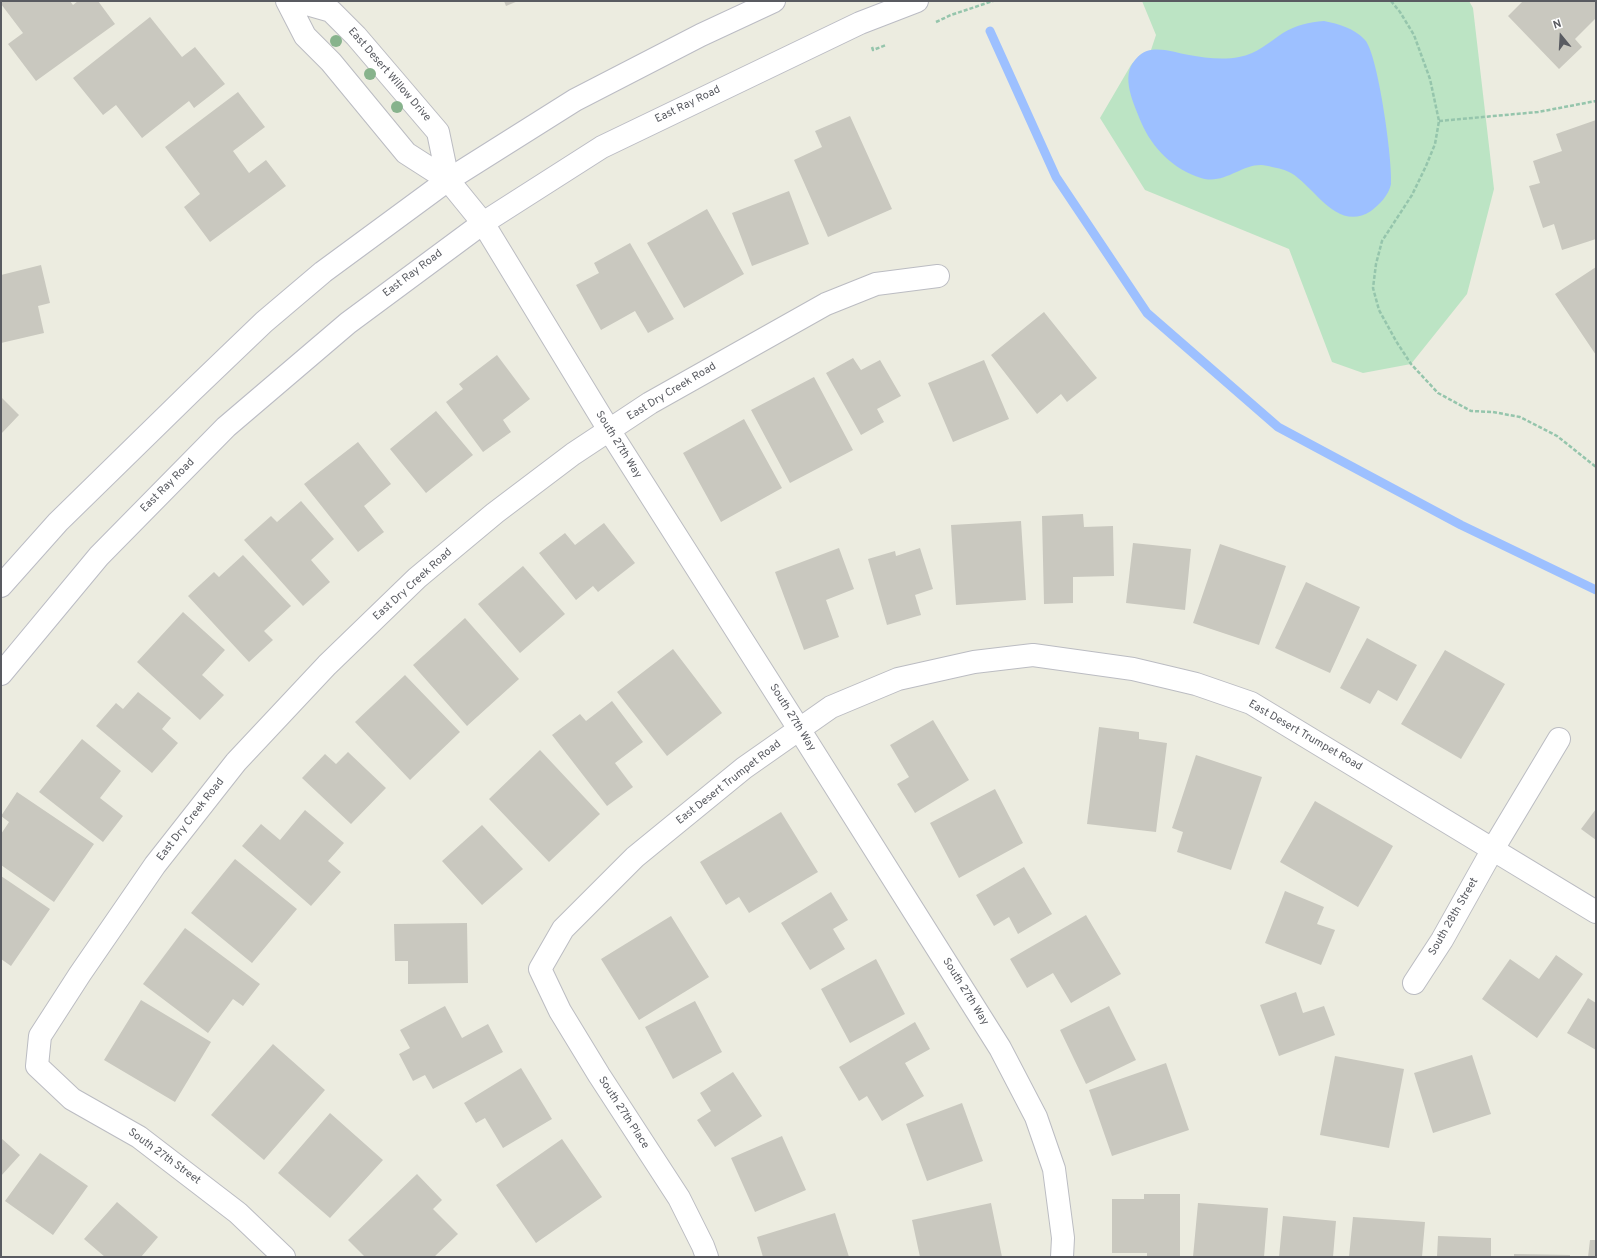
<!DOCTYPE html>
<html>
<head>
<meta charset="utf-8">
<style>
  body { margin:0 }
  #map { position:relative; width:1597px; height:1258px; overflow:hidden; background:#ecece0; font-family:Overpass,sans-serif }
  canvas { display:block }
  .frame { position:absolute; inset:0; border:2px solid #595b61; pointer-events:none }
  .north { position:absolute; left:1541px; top:16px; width:40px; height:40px; -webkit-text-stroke:3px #fff; paint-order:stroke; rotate:342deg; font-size:11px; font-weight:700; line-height:16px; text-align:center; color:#595b61 }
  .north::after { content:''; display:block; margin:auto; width:14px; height:18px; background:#595b61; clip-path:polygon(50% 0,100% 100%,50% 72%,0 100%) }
</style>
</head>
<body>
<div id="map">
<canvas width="1597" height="1258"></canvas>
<div class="frame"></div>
<div class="north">N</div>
</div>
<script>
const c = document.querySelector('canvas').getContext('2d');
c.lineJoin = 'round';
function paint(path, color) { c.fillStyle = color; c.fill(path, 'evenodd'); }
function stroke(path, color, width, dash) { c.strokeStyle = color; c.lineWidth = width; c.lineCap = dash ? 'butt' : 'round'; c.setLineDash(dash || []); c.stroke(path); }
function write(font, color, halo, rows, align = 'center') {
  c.font = font + ' Overpass,sans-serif'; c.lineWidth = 3.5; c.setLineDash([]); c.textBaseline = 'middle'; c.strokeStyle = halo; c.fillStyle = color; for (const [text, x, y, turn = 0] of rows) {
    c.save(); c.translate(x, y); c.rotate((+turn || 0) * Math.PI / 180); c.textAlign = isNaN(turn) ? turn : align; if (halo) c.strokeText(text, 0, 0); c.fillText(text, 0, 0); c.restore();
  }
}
const green = new Path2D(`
  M1142,1H1469L1473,8L1494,189L1467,294L1411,364L1363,373L1332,362L1289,249L1145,190L1100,118L1131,65L1140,55L1151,50L1156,35Z`);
const water = new Path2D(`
  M1324,21C1339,24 1354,28 1365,40C1378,54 1393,162 1391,184C1389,195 1379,205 1371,211C1337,233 1315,187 1291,173C1286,170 1278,168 1272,167C1269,166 1264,165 1261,165C1240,165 1224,185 1201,178C1174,170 1152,148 1141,122C1134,104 1120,77 1135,60C1139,55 1144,51 1151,50C1163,48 1177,53 1189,55C1204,58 1224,60 1239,57C1257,54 1269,42 1283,33C1296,25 1309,22 1324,21Z`);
const stream = new Path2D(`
  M990,31L1056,177L1147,313L1278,427L1461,525L1596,590`);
const building = new Path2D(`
  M1,1H70L73,5L78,1H98L115,24L36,81L8,44L23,33L1,4Z
  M504,1H518L506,6Z
  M1523,1H1596V18L1575,39L1582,47L1559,69L1508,16Z
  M150,17L182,57L195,47L225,84L194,108L189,101L142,138L116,105L103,115L73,78Z
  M238,92L265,127L233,151L249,173L266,160L286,186L210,242L184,207L200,194L165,147Z
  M850,116L892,209L828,237L794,160L822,147L815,131Z
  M1596,120V239L1562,250L1554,224L1543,228L1529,186L1540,183L1533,161L1562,151L1556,134Z
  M789,191L809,244L752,266L732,213Z
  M707,209L744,274L684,308L647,243Z
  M630,243L674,319L648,333L635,311L601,330L576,285L599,273L594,263Z
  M41,265L50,303L38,306L44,333L1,343V275Z
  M1596,267V355L1555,294Z
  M1044,312L1097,378L1067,402L1061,394L1037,414L991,355Z
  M497,355L530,399L503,420L511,432L483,452L446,402L463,389L459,384Z
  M853,358L861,370L880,360L901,396L877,409L884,422L861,435L826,373Z
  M984,360L1009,419L953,442L928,383Z
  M814,377L853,450L790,483L751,410Z
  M1,397L19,415L1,434Z
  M436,411L473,455L426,493L390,449Z
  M744,419L782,488L721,522L683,453Z
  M358,442L391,484L364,506L384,532L358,552L304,484Z
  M301,501L334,539L311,560L330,582L303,606L244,540L271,516L277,522Z
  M1083,514L1084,527L1113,526L1114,576L1073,577V603L1044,604L1042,516Z
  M1021,521L1026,600L956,605L951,525Z
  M604,523L635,563L598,592L593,586L576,600L539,553L565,533L575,545Z
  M1133,543L1191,549L1185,610L1126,603Z
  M1220,544L1286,566L1259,645L1193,623Z
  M839,548L854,589L826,600L839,637L804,650L775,572Z
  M920,548L933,589L915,595L921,615L887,625L868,559L895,551L896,556Z
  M243,555L291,606L264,631L273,640L249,662L188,596L214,572L219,577Z
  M523,566L565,614L520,653L478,604Z
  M1306,582L1360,607L1330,673L1275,648Z
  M183,612L225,650L202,675L224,695L200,720L137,662Z
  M465,618L519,679L467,726L413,665Z
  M1367,638L1417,665L1397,701L1378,690L1370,704L1340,688Z
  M673,649L722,713L667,756L617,692Z
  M1445,650L1505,684L1461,759L1401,724Z
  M405,675L460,732L410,780L355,722Z
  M138,692L171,718L162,729L178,743L152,773L96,726L116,703L123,709Z
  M612,701L643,742L615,763L633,787L607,806L552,735L580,714L586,721Z
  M933,720L969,780L915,813L897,784L909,777L890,745Z
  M1099,727L1139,732V739L1167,743L1156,832L1087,824Z
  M82,739L121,771L100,798L123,816L103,842L39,792Z
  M540,750L600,814L549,862L489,799Z
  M348,752L386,788L351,824L302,778L325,754L336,764Z
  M1196,755L1262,777L1231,870L1177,852L1183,832L1172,828Z
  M995,789L1023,843L959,878L930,823Z
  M17,792L94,844L54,902L1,865V834L9,822L1,816Z
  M1315,801L1393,846L1358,907L1280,862Z
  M1596,809V840L1581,829Z
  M305,810L344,843L328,861L341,872L311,906L242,846L261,824L280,840Z
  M781,812L818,872L749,913L739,897L726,905L700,862Z
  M482,825L523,869L482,905L442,861Z
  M235,859L297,909L252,963L191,913Z
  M1024,867L1052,914L1018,934L1009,917L994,926L976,895Z
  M1,876L50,909L11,966L1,959Z
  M1285,891L1324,907L1317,924L1335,930L1321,965L1265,943Z
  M831,892L848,920L833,929L845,949L810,970L781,923Z
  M1086,915L1121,974L1071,1003L1053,973L1027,988L1010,959Z
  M671,916L709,977L639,1020L601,959Z
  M467,923L468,983L408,984V961H395L394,924Z
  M185,928L260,984L243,1006L233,999L208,1033L143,984Z
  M1556,955L1583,974L1537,1038L1482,999L1510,959L1539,979Z
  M876,959L905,1014L850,1043L821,989Z
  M1296,992L1303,1013L1324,1006L1335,1035L1279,1056L1260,1005Z
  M1588,998L1596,1003V1050L1567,1033Z
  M141,1000L211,1042L175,1102L104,1060Z
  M695,1001L722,1052L673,1079L645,1027Z
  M445,1006L462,1038L488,1024L503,1052L433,1089L425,1075L413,1081L399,1054L410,1048L400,1030Z
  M1109,1006L1136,1060L1086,1084L1060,1030Z
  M915,1022L930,1049L905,1063L924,1096L882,1121L867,1096L859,1101L839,1067Z
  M273,1044L325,1090L264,1160L211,1115Z
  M1472,1055L1491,1114L1433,1133L1414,1073Z
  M1335,1056L1404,1069L1389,1148L1320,1135Z
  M1166,1063L1189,1130L1112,1156L1089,1090Z
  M521,1068L552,1119L503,1148L485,1118L476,1123L464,1103Z
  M733,1072L762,1116L715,1147L697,1120L711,1111L700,1093Z
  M962,1103L983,1161L927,1181L906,1124Z
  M330,1113L383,1160L330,1218L278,1173Z
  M782,1136L806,1190L755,1212L731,1158Z
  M1,1138L20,1155L1,1176Z
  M562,1139L602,1197L536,1243L496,1185Z
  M40,1153L88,1186L53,1235L5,1201Z
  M417,1174L442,1200L433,1209L458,1234L434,1257H365L348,1240Z
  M1144,1194H1180V1257H1147V1253H1112V1199H1144Z
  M117,1202L158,1237L141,1257H105L84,1239Z
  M991,1203L1002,1257H920L912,1220Z
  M1198,1203L1268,1208L1264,1257H1193Z
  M835,1213L849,1257H763L757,1237Z
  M1283,1216L1336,1221L1333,1257H1279Z
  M1353,1217L1425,1222L1422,1257H1349Z
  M1438,1236L1491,1238V1257H1437Z
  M1590,1240H1596V1257H1588Z
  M1514,1254L1570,1255V1257H1514Z`);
const path = new Path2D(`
  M1391,1L1400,12L1414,35L1430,79L1439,121L1435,144L1426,166L1412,195L1382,241L1376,264L1373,288L1379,310L1396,341L1411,364L1438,393L1471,411L1493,412L1520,417L1557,436L1596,467
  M936,22L951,15L993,1
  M872,47L873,50L886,45
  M1439,121L1538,112L1596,101`);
const street = new Path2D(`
  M287,1L305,36L331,62L406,153L448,180L483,223L609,430L799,729L1000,1048L1036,1117L1054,1169L1063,1238L1062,1257
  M296,1L331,11L356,36L438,132L448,180
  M1414,983L1442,940L1493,849L1559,739
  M284,1257L238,1213L139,1137L72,1099L37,1066L40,1036L80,974L155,865L236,762L327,665L417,578L495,513L573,454L650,403L826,304L876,284L938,276
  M707,1257L703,1246L679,1198L599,1075L560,1011L540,969L563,929L635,857L744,768L831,707L898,679L974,662L1033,655L1133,669L1196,684L1251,703L1596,912`);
const secondary = new Path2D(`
  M1,586L58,522L192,391L264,322L323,272L448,180L575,100L701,35L774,1
  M1,674L99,556L226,427L348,323L483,223L602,147L860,23L917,1`);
const trees = [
  [336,41],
  [370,74],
  [397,107]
];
const streetNames = [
  ["East Desert Willow Drive",389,75,49],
  ["East Ray Road",688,105,-26],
  ["East Ray Road",413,274,-37],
  ["East Dry Creek Road",672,392,-31],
  ["South 27th Way",618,445,58],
  ["East Ray Road",168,486,-45],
  ["East Dry Creek Road",413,585,-42],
  ["South 27th Way",792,718,58],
  ["East Desert Trumpet Road",1305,736,30],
  ["East Desert Trumpet Road",729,783,-38],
  ["East Dry Creek Road",191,820,-52],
  ["South 28th Street",1454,917,-60],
  ["South 27th Way",965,992,58],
  ["South 27th Place",623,1113,57],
  ["South 27th Street",164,1157,36]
];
paint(green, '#bce4c4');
paint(water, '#9dc0ff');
stroke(stream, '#9dc0ff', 9);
paint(building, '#c9c8bf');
stroke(street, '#bbbcc2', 24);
stroke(secondary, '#bbbcc4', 24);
stroke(path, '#95c5ac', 2.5, [4, 2]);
stroke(street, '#fff', 22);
stroke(secondary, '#fff', 22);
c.fillStyle = '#87b38c';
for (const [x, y] of trees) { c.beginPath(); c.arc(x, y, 6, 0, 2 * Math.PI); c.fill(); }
write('11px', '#595b61', '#fff', streetNames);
</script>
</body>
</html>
